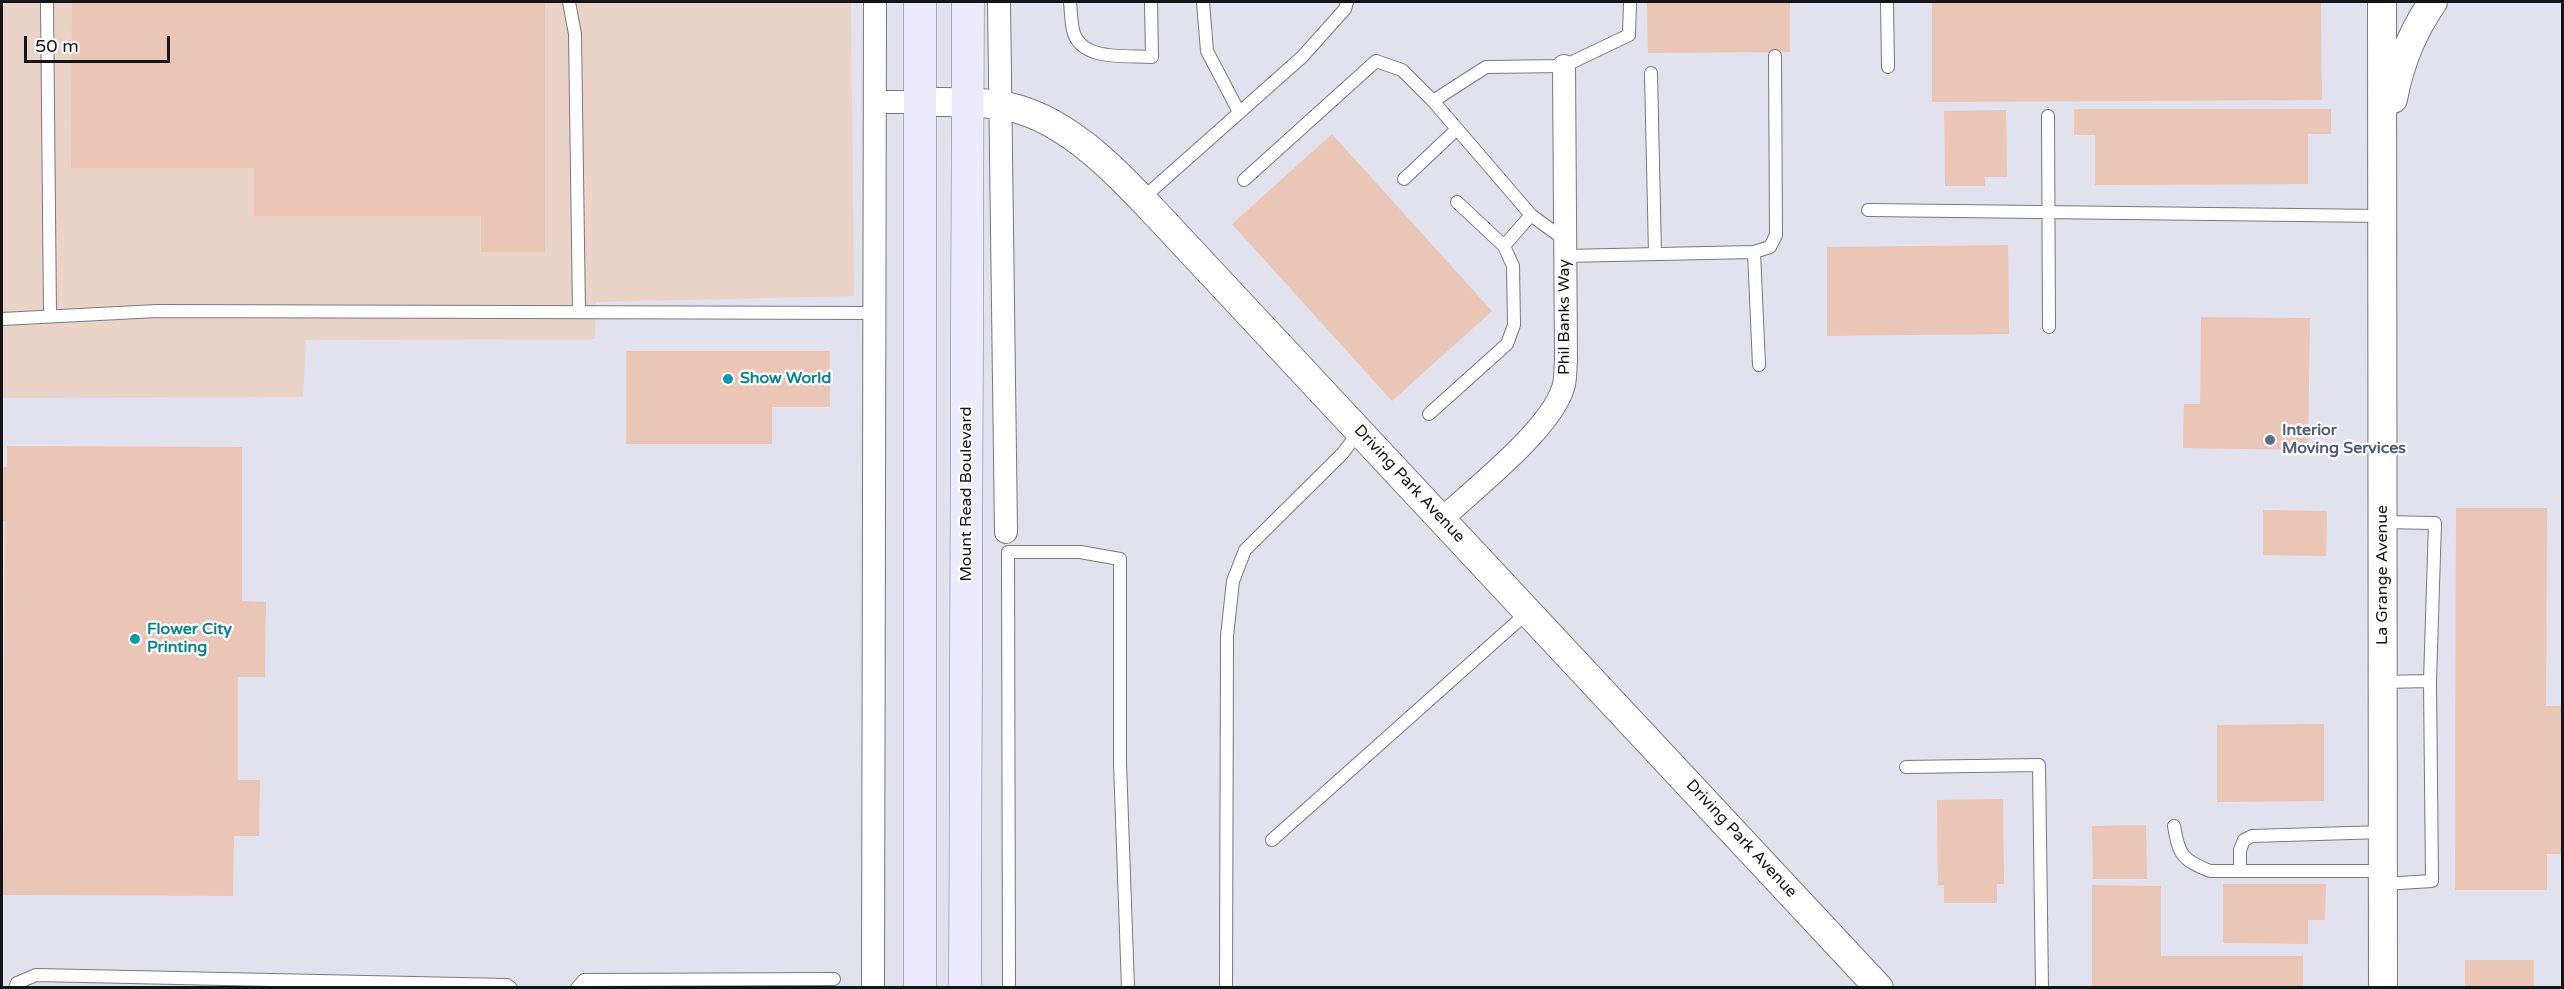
<!DOCTYPE html>
<html>
<head>
<meta charset="utf-8">
<style>
  body { margin:0 }
  #map { position:relative; width:2564px; height:989px; overflow:hidden; background:#e1e2ed; font-family:"Varela Round",sans-serif }
  canvas { display:block }
  .frame { position:absolute; inset:0; border:3px solid #151519; pointer-events:none }
  .scale { position:absolute; left:24px; top:36px; width:146px; height:27px; box-sizing:border-box; border:3px solid #151519; border-top:0; padding-left:8px; font-size:18px; line-height:21px; white-space:nowrap; color:#151519; -webkit-text-stroke:4px #fff; paint-order:stroke }
</style>
</head>
<body>
<div id="map">
<canvas width="2564" height="989"></canvas>
<div class="frame"></div>
<div class="scale">50 m</div>
</div>
<script>
const c = document.querySelector('canvas').getContext('2d');
c.lineJoin = 'round';
function paint(path, color) { c.fillStyle = color; c.fill(path, 'evenodd'); }
function stroke(path, color, width, dash) { c.strokeStyle = color; c.lineWidth = width; c.lineCap = dash ? 'butt' : 'round'; c.setLineDash(dash || []); c.stroke(path); }
function write(font, color, halo, rows, align = 'center') {
  c.font = font + ' "Varela Round",sans-serif'; c.lineWidth = 4.5; c.setLineDash([]); c.textBaseline = 'middle'; c.strokeStyle = halo; c.fillStyle = color; for (const [text, x, y, turn = 0] of rows) {
    c.save(); c.translate(x, y); c.rotate((+turn || 0) * Math.PI / 180); c.textAlign = isNaN(turn) ? turn : align; if (halo) c.strokeText(text, 0, 0); c.fillText(text, 0, 0); c.restore();
  }
}
const commercial = new Path2D(`
  M2,2H851L854,296L596,302L595,339L306,340L303,397L2,398Z`);
const building = new Path2D(`
  M72,2H545V252H481V216H254V168H71Z
  M1647,2H1790V52L1648,53Z
  M1932,2H2321L2322,100L1932,102Z
  M2074,109H2331V134H2308V184L2095,185V135H2074Z
  M2006,110L2007,177H1985V186H1945L1944,111Z
  M1332,134L1492,311L1392,401L1232,224Z
  M2008,245L2009,334L1827,336V247Z
  M2201,317L2310,318L2308,450L2183,448L2184,404H2200Z
  M626,351H830V407H772V444H626Z
  M7,446L242,447V601L266,602L265,677H238V780H260L259,836H234L233,896L3,895L5,521H2V467H7Z
  M2456,508H2547L2546,706H2562V854H2547V890H2455Z
  M2263,510L2327,511L2326,556L2263,555Z
  M2324,724V801L2217,802V725Z
  M2003,799L2004,884H1997V903H1944V885H1938L1937,800Z
  M2146,825L2147,879H2093L2092,826Z
  M2223,884H2326L2325,920H2308V944L2223,943Z
  M2092,885L2161,886V956H2303V988H2092Z
  M2465,960H2534V988H2465Z`);
const service = new Path2D(`
  M47,2L50,316
  M569,2L575,34L579,312
  M1070,2C1071,11 1071,21 1073,30C1080,62 1127,55 1152,57L1151,2
  M1203,2L1207,51L1239,112
  M1887,2L1888,67
  M1651,73L1655,254
  M2048,116L2049,327
  M1404,179L1457,129
  M1244,180L1376,61L1402,70L1433,101L1486,67L1564,66L1629,35L1630,2
  M1142,199L1302,57L1345,9L1347,2
  M1457,202L1504,246
  M1868,210L2382,216
  M1531,215L1565,240
  M1754,252L1759,365
  M1565,256L1754,252L1770,247L1776,235L1775,56
  M2,319L157,311L875,313
  M1429,414L1507,344L1514,325L1513,266L1504,246L1531,215L1433,101
  M2382,522L2435,523L2430,681L2383,682
  M1906,767L2039,765L2042,988
  M2174,826C2179,855 2182,860 2210,871H2383
  M1272,840L1528,612
  M2240,871V850L2244,840L2252,836L2383,832
  M2383,884L2432,881L2430,681
  M15,988L17,983L36,975L507,985L511,988
  M577,988L584,980L834,979
  M1009,988L1008,552H1080L1120,559V763L1128,988
  M1226,988L1227,636L1233,581L1245,550L1343,453L1359,431`);
const minor = new Path2D(`
  M999,2L1006,532
  M875,102H921
  M1442,519C1475,488 1550,430 1563,388C1566,380 1565,369 1566,360L1564,66
  M873,988L875,2`);
const tertiary = new Path2D(`
  M2382,2L2383,988
  M2393,99C2400,62 2412,32 2433,2
  M921,102C947,102 974,101 1000,105C1065,115 1116,172 1159,217L1879,988`);
const secondary = new Path2D(`
  M920,988V2
  M965,988L968,2`);
const markers = [
  [728,379,6,"#0f9aa8"],
  [2270,440,6,"#5c6f8a"],
  [135,639,6,"#0f9aa8"]
];
const streetNames = [
  ["Phil Banks Way",1565,317,-90],
  ["Driving Park Avenue",1409,484,47],
  ["Mount Read Boulevard",967,494,-90],
  ["La Grange Avenue",2383,575,-90],
  ["Driving Park Avenue",1741,839,47]
];
const cultureNames = [
  ["Show World",740,379],
  ["Flower City",147,630],
  ["Printing",147,648]
];
const serviceNames = [
  ["Interior",2282,431],
  ["Moving Services",2282,449]
];
paint(commercial, '#ead4c7');
paint(building, '#eac6b7');
stroke(service, '#777881', 14);
stroke(minor, '#777881', 24);
stroke(tertiary, '#777881', 30);
stroke(secondary, '#777881', 33);
stroke(service, '#fff', 12);
stroke(minor, '#fff', 22);
stroke(tertiary, '#fff', 28);
stroke(secondary, '#edeafe', 32);
for (const [x, y, r, color] of markers) { const dot = new Path2D(); dot.arc(x, y, r, 0, 2 * Math.PI); c.fillStyle = color; c.fill(dot); stroke(dot, '#fff', 2); }
write('16px', '#151519', '#fff', streetNames);
write('bold 16px', '#0d838f', '#fff', cultureNames, 'left');
write('bold 16px', '#4e5e75', '#fff', serviceNames, 'left');
</script>
</body>
</html>
